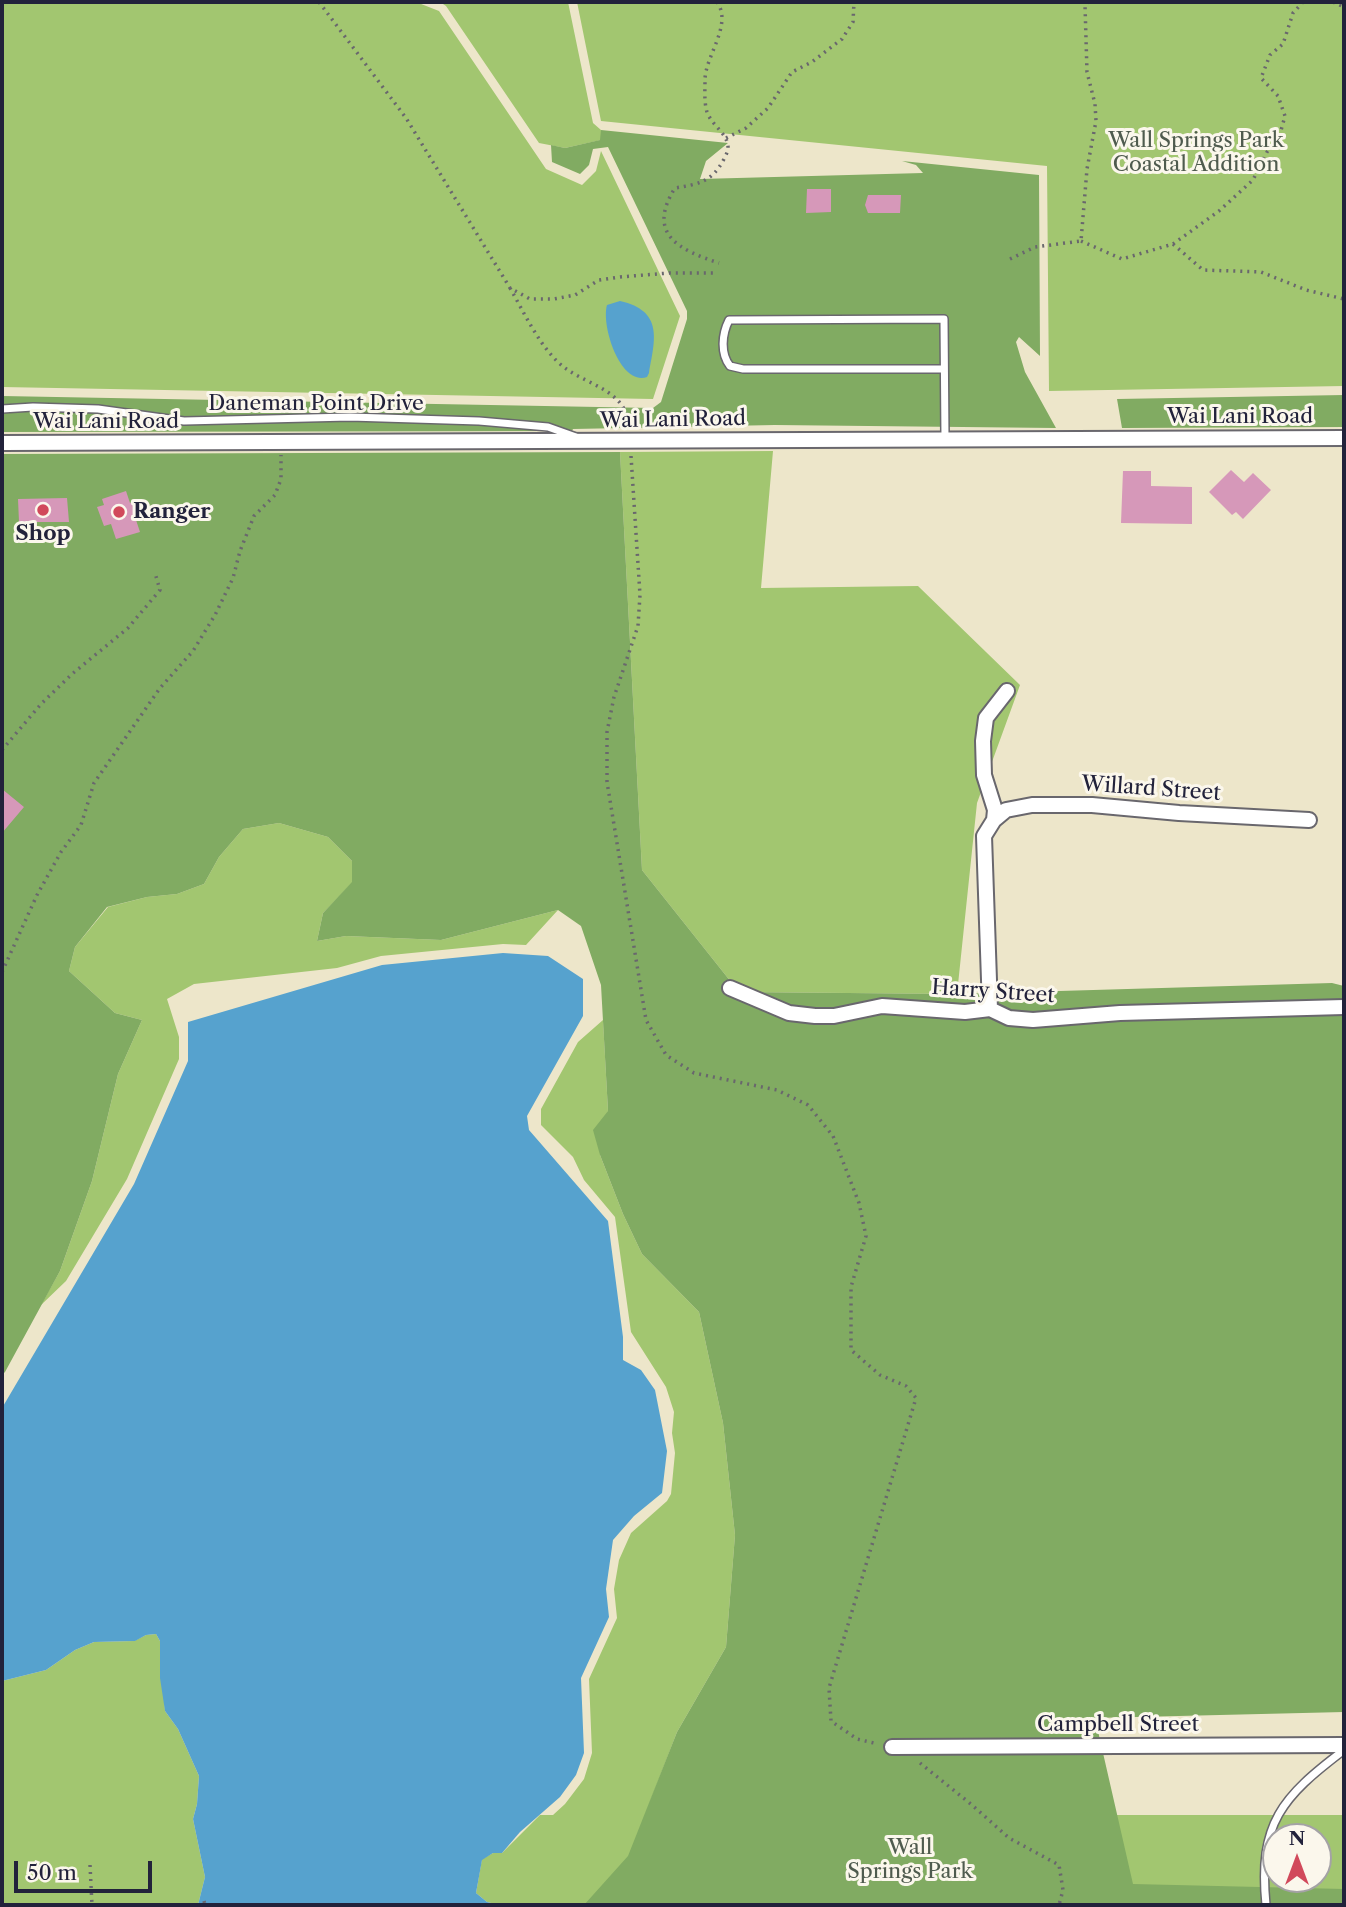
<!DOCTYPE html>
<html>
<head>
<meta charset="utf-8">
<style>
  body { margin:0 }
  #map { position:relative; width:1346px; height:1907px; overflow:hidden; background:#ede6ca; font-family:"Libre Caslon Text",serif }
  canvas { display:block }
  .frame { position:absolute; inset:0; border:4px solid #22223b; pointer-events:none }
  .north { position:absolute; left:1262px; top:1823px; width:70px; height:70px; box-sizing:border-box; background:#fbf7ec; border:2px solid #a4a2a5; border-radius:50%; rotate:0deg; font-size:19px; font-weight:700; line-height:28px; text-align:center; color:#22223b }
  .north::after { content:''; display:block; margin:auto; width:24px; height:32px; background:#d1495b; clip-path:polygon(50% 0,100% 100%,50% 72%,0 100%) }
  .scale { position:absolute; left:14px; top:1861px; width:138px; height:32px; box-sizing:border-box; border:4px solid #22223b; border-top:0; padding-left:9px; font-size:21px; line-height:24px; white-space:nowrap; color:#22223b; -webkit-text-stroke:5px #fbf7ec; paint-order:stroke }
</style>
</head>
<body>
<div id="map">
<canvas width="1346" height="1907"></canvas>
<div class="frame"></div>
<div class="north">N</div>
<div class="scale">50 m</div>
</div>
<script>
const c = document.querySelector('canvas').getContext('2d');
c.lineJoin = 'round';
function paint(path, color) { c.fillStyle = color; c.fill(path, 'evenodd'); }
function stroke(path, color, width, dash) { c.strokeStyle = color; c.lineWidth = width; c.lineCap = dash ? 'butt' : 'round'; c.setLineDash(dash || []); c.stroke(path); }
function write(font, color, halo, rows, align = 'center') {
  c.font = font + ' "Libre Caslon Text",serif'; c.lineWidth = 6; c.setLineDash([]); c.textBaseline = 'middle'; c.strokeStyle = halo; c.fillStyle = color; for (const [text, x, y, turn = 0] of rows) {
    c.save(); c.translate(x, y); c.rotate((+turn || 0) * Math.PI / 180); c.textAlign = isNaN(turn) ? turn : align; if (halo) c.strokeText(text, 0, 0); c.fillText(text, 0, 0); c.restore();
  }
}
const green = new Path2D(`
  M2,2H416L439,11L546,169L582,185L596,171L601,151L680,316L653,399L2,387Z
  M440,2H568L593,123L601,130V140L565,148L539,143L446,6Z
  M577,2H1344V386L1049,391L1047,166L601,121Z
  M773,451L761,588L918,586L1020,685L977,803L957,994L739,992L642,870L620,452Z
  M279,823L328,837L352,861L353,882L323,913L317,941L346,936L441,940L558,910L526,945L503,944L381,956L337,968L194,984L167,999L179,1037V1059L127,1179L66,1281L41,1305L60,1271L92,1181L118,1074L142,1020L115,1013L69,971L75,947L108,907L147,897L177,894L204,884L219,857L243,829Z
  M603,1020L608,1111L600,1155L623,1214L642,1254L699,1312L723,1423L735,1535L726,1647L677,1732L645,1815H1344V1905H499L487,1902L476,1893L482,1859L493,1853H502L540,1815H553L565,1804L584,1779L592,1753L589,1679L617,1618L614,1589L619,1560L631,1533L667,1501L671,1494L675,1453L672,1433L674,1412L666,1387L631,1332L615,1217L584,1180L573,1157L541,1125V1109L578,1042ZM1276,1837H1318V1879H1276Z
  M156,1634L160,1641L165,1711L178,1729L199,1776L197,1804L193,1819L205,1877L198,1905H2V1681L46,1670L75,1650L94,1642L134,1641L146,1635Z`);
const forest = new Path2D(`
  M601,130L728,143L706,161L700,179L923,173L916,165L902,161L1039,175L1040,356L1019,337L1016,342L1025,372L1056,428L775,425L573,429L572,431L2,432V396L653,408L661,402L687,319V311L608,147L593,149L589,165L580,174L552,162L551,145L565,148L600,140Z
  M1344,395V427L1122,428L1117,399Z
  M620,452L642,870L739,992L957,994L1332,983L1344,986V1712L1095,1718L1133,1884L1344,1889V1905H584L628,1856L677,1732L726,1647L735,1535L723,1423L699,1312L642,1254L623,1214L600,1155L593,1130L608,1111L601,985L581,926L558,910L441,940L346,936L317,941L323,913L352,882V861L328,837L279,823L243,829L219,857L204,884L177,894L147,897L107,907L75,947L69,971L115,1013L142,1020L118,1074L92,1181L60,1271L5,1372L2,1375V454Z`);
const water = new Path2D(`
  M620,301C664,311 655,340 649,373L647,377C620,386 601,325 607,305Z
  M503,953L548,956L583,979V1016L527,1116L529,1130L608,1221L623,1337V1360L641,1370L655,1390L667,1451L662,1493L634,1516L613,1540L606,1589L609,1617L581,1678L584,1753L576,1775L560,1797L520,1832L502,1853H493L482,1860L476,1893L487,1902L499,1905H198L205,1877L193,1819L197,1804L199,1776L178,1729L165,1711L160,1678V1641L156,1634L146,1635L135,1641L94,1642L75,1650L46,1670L2,1681V1408L134,1184L188,1061V1022L382,965Z`);
const building = new Path2D(`
  M807,189H831V212L806,213Z
  M868,195H901L900,213H868L865,205Z
  M1231,470L1244,482L1253,473L1271,490L1243,519L1236,512L1232,515L1209,492Z
  M1123,471H1151V486L1192,487V524L1121,523Z
  M126,491L130,503L135,501L141,518L136,520L140,532L116,539L111,524L104,526L97,507L104,505L102,499Z
  M67,498L69,522H19L18,499Z
  M2,789L24,807L2,833Z`);
const path = new Path2D(`
  M319,2L406,118L510,288L530,299H554L575,295L599,280L620,277L669,273H717
  M717,2C733,25 705,56 705,80C705,90 704,102 707,112C712,126 729,134 728,149C728,151 725,157 724,159C712,182 699,184 675,188C646,234 679,250 719,263
  M1333,2L1344,7
  M726,138L746,128L768,108L792,72L812,62L842,39L853,22L854,2
  M1081,241L1122,259L1173,244L1219,211L1253,180L1267,152L1280,134L1285,116L1278,96L1261,78L1270,55L1283,44L1293,13L1303,2
  M1173,244L1203,270L1261,272L1306,290L1344,299
  M1010,259L1035,247L1081,241L1087,169L1096,121L1095,104L1087,72L1085,5L1088,2
  M510,288C525,314 541,350 565,368C590,386 627,391 629,427
  M631,456L640,595L638,626L614,697L607,732V782L646,1020L666,1055L694,1073L777,1090L808,1105L833,1136L859,1203L866,1236L851,1287V1350L880,1375L906,1386L916,1398L829,1688L831,1721L857,1739L878,1744
  M2,750L41,704L72,674L128,628L160,590L155,573
  M2,972L37,895L61,852L81,825L94,783L160,688L193,651L215,615L233,578L240,551L254,516L275,495L281,479V455
  M920,1763L972,1805L1009,1838L1059,1865L1063,1890L1059,1905
  M90,1865L92,1905
  M204,1901L205,1905`);
const service = new Path2D(`
  M944,369H743L730,366C720,353 722,334 729,320L944,319L945,438
  M2,409L33,407L98,409L184,421L350,417L479,421L548,427L576,437
  M1266,1905C1258,1823 1282,1797 1344,1750`);
const minor = new Path2D(`
  M2,443L1344,438
  M994,820L1006,810L1032,805H1092L1179,813L1309,820
  M730,988L789,1013L815,1016H834L882,1006L965,1012L990,1009L1009,1018L1033,1020L1120,1013L1344,1007
  M990,1009L984,836L994,820L995,810L984,775L983,741L986,718L1007,691
  M892,1747L1344,1745`);
const markers = [
  [43,510,7,"#d1495b"],
  [119,512,7,"#d1495b"]
];
const parkNames = [
  ["Wall Springs Park",1196,141],
  ["Coastal Addition",1196,165],
  ["Wall",910,1848],
  ["Springs Park",910,1872]
];
const streetNames = [
  ["Daneman Point Drive",316,404],
  ["Wai Lani Road",1240,417],
  ["Wai Lani Road",673,420,-1],
  ["Wai Lani Road",106,422],
  ["Willard Street",1151,789,4],
  ["Harry Street",993,992,4],
  ["Campbell Street",1118,1725]
];
const poiNames = [
  ["Ranger",133,512],
  ["Shop",43,534,"center"]
];
paint(green, '#a2c670');
paint(forest, '#81ab62');
paint(water, '#56a2ce');
paint(building, '#d698b9');
stroke(service, '#69676d', 10);
stroke(minor, '#69676d', 18);
stroke(path, '#69676d', 3.5, [2, 5]);
stroke(service, '#fff', 7);
stroke(minor, '#fff', 14);
for (const [x, y, r, color] of markers) { const dot = new Path2D(); dot.arc(x, y, r, 0, 2 * Math.PI); c.fillStyle = color; c.fill(dot); stroke(dot, '#fbf7ec', 2.5); }
write('21px', '#4f5b4e', '#fbf7ec', parkNames);
write('21px', '#22223b', '#fbf7ec', streetNames);
write('bold 21px', '#22223b', '#fbf7ec', poiNames, 'left');
</script>
</body>
</html>
